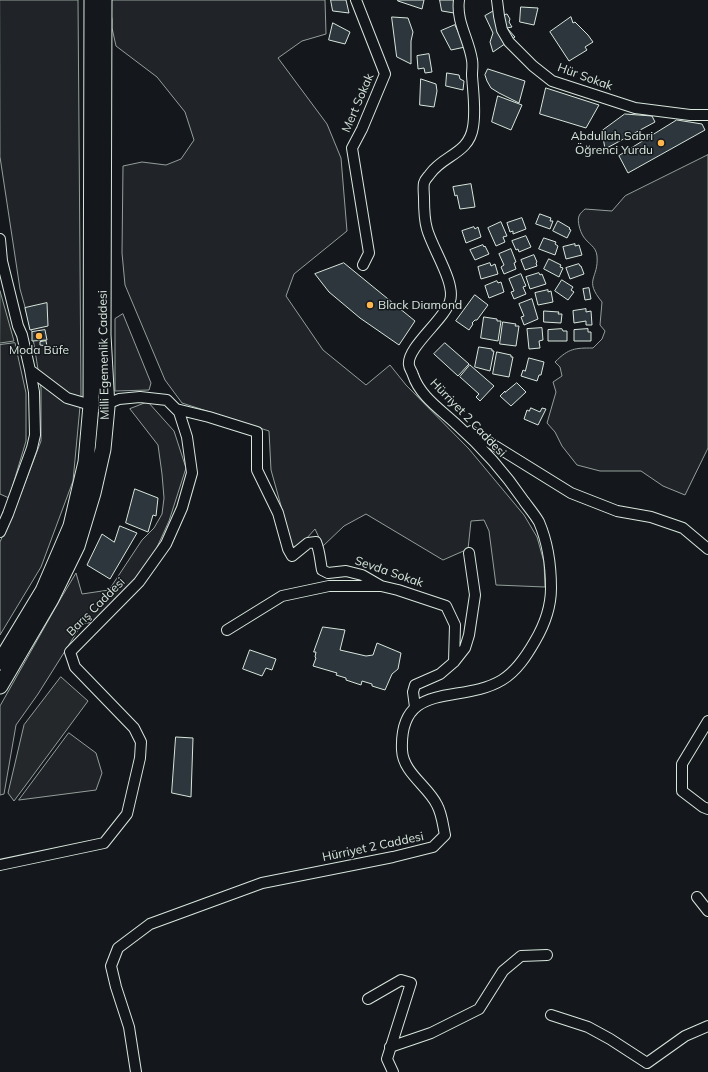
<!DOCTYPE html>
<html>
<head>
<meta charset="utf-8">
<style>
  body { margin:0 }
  canvas { display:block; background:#14181c }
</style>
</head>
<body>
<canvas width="708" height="1072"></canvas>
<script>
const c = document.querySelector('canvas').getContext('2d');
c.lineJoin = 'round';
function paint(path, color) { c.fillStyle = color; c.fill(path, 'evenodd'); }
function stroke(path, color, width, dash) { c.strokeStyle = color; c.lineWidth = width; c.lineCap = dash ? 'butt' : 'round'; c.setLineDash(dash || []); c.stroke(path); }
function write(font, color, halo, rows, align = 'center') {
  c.font = font + ' Mulish,sans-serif'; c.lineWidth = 3; c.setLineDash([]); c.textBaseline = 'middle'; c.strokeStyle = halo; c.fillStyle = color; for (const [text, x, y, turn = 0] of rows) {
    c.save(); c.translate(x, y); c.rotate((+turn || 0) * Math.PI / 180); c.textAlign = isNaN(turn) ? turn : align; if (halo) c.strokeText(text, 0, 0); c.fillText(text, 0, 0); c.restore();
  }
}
const green = new Path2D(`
  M0,0H78L81,396L73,481L41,567L0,635V542L22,491L41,441V388L32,332L20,289L0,157Z
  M109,0H325L326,34L302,41L278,58L327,124L341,158L347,231L294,274L286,296L323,350L366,385L390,365L406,385L469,449L524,515L537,537L544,562L545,587L496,585L489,531L484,520L471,521L468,549L443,560L366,514L344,526L323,546L315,529L297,549L292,545L271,470L269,431L182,403L165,380L125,285L122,253L123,166L142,162L166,165L181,159L194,140L185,112L157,77L116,46L112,28V20Z
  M708,155V448L685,495L663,486L641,471H600L577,465L562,446L555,432L547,423L556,392L553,382L562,376L560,367L555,362C569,348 575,348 593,348L602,339L605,331L600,325L602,302C583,279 599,279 597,256C596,246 588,244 583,236C580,231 577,221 579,216C580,213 583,211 585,209L612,211L625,196Z
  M123,314L151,383L149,390L115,391V319Z
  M15,343L26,393V441L9,498L0,494V345Z
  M148,402L174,431L186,468L169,521L153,556L135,580L94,622L82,624L38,694L16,725L4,794L0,795V706L61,598L76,573L82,594L109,590L142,540L154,528L162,514L164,498L162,474L158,445L130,409Z
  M69,733L96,753L102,773L96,790L19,800Z`);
const parking = new Path2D(`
  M0,291L14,341L0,343Z
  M61,677L88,701L14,801L8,793L24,725Z`);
const building = new Path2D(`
  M331,0H346L349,13L333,11Z
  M398,0H424L422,9L398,1Z
  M440,0H456L454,13L442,11Z
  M521,7L538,8L534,25L520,22Z
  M499,8L503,15L507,14L510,19L509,22L512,27L507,28L515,37L493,52L490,42L493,33L485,16Z
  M392,17L408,18L413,32L411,41V64L397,57Z
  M571,17L573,23L575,22L588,35L593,42L585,47L587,50L569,61L550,32Z
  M333,23L350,32L345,44L329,40Z
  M455,25L465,47L451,50L441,31Z
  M429,54L432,72L425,73L424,68L418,69L417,56Z
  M488,69L525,81L519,103L499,93L491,88L487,81L485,75Z
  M447,73L459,75L460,79L464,81L463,90L446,86Z
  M421,79L436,84L437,91L434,107L420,105Z
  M546,88L599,105L586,128L540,114Z
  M498,96L522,105L511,130L492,122Z
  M625,114L652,116L655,122L605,149L602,131Z
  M677,120L702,124L705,130L628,173L619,156Z
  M471,184L475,207L460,209L457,195L455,196L453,187Z
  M540,214L551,218L550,221H553L550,229L536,224Z
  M522,218L526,229L513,234V231L510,232L507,223Z
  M558,221L570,228L569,229L571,230L567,238L553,231Z
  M501,222L507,236L503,237L505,242L496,246L488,228Z
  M474,227L475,229L478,227L481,237L466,243L462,231Z
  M526,236L531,247L519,252L518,249L516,250L512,241Z
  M544,238L556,242L555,244L558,246L555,255L539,249Z
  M575,244V246L579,245L582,255L566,259L563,247Z
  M483,245L484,247L485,246L489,254L475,260L470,250Z
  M511,249L516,262L514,263L516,269L504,274L501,267L504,265L499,254Z
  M534,255L537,262L536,263L537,266L525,270L521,260Z
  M549,259L561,265L560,267L563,268L559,277L544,269Z
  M344,263L415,321L399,345L360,318L329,292L315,274Z
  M490,263L491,266L495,264L498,274L481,279L478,267Z
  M579,264L580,266H581L584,274L570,279L566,268Z
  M539,273L540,275L542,274L546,284L530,289L526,277Z
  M521,274L526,286L523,287L526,294L514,299L511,292L514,291L509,279Z
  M562,280L573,287L571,290L574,292L568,300L555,291Z
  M497,281L498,283L501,282L504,292L489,298L485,286Z
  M589,288L591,299L585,300L583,289Z
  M548,290V292L551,291L553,302L538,305L535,293Z
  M475,295L488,305L477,320H475L472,323L473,324L469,330L456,321Z
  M532,299L538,319L524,325L521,317L524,316L519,304Z
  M47,303L48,326L30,330L25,308Z
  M586,309V312L591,311L592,325H586V321L574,323L573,311Z
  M544,311L559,312L558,314H562L561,323L544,322Z
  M484,317L497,319V321H501L498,341L481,338Z
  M503,322L516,324L515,326H519L516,346L500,344Z
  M542,328L543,340L539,341L540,348L529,349L527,329Z
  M562,329L563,331H567V341H548V330Z
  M588,329V332H591V341H574V330Z
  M45,330L47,340L32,341V332Z
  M46,341L47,346L40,345V342Z
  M445,343L469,364L458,376L434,354Z
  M479,347L492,349V351H494L490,371L475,367Z
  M497,352L511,355V357H513L509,377L493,374Z
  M529,358L544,362L541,375H539L537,381L521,376L523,370L525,371Z
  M470,365L494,386L480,401L476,397L479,394L460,377Z
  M517,383L526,392L511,406L500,396L505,391V392Z
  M531,408L540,412L542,408L546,409L538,425L524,419L527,410L529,411Z
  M135,489L158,498L156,516L153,515L148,532L126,523Z
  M120,526L137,533L110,579L87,565L102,534L114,542Z
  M323,627L345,630L340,650L366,656L373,655L377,643L401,653L398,669L392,674L385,690L372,686V684L362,681L361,685L346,680V678L336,675L337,673L313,666L316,658L315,657L316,652H314Z
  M250,650L276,659L272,670L266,668L262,676L243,669Z
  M176,737L193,738L191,797L172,793Z`);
const minor = new Path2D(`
  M356,0L385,74L362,129L352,148L369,253L363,265
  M497,0L499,16L502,30L509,42L533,66L552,81L635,108L690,115H708
  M0,239L2,261L18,326L22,335L30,370L67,398L91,405
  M176,409L209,417L257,432V470L278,513L288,549L292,556L308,543L316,542C320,552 320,560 322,570L328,573L346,571L362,575L381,586L398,590L446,606L455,625L454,662
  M471,431L571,493L617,511L651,517L683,528L708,549
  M0,532L8,514L32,448L35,435L34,392L30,370
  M227,630L282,596L329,586H379
  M415,707L413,692L415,685L440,674L454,662L465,648L469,635L475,595L469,553
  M708,721L682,764V791L703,807L708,809
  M0,865L104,843L127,814L140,758L141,742L134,728L75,667L70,652L139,582L166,544L182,508L192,473L187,437L179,412L167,400L140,397L119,399L107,404
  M697,897L708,911
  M368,999L401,980L411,983L387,1059L393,1072
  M551,1015L588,1027L610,1039L647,1063L685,1036L708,1026
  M390,1047L431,1033L479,1009L503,971L521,956L547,955
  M136,1072L129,1027L116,987L111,966L118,948L150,924L262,883L393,857L433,847L445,835C443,826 442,814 437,805C428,786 403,773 402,750C399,679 461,705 502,680C517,671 527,655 535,641C545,624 551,608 551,588C551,565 548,543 539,522C535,515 529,508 524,501C505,473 482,447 456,424C440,409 420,396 413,375C412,371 409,368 409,365C406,348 445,319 450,301C456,283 432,248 427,229C424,219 424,208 424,198C424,194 423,187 424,183C425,179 428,177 430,174C443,155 469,154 473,127C476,110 473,92 472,75C472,70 473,65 472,60C469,39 456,22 459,0`);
const highway = new Path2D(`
  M0,662L43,591L71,526L86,462L91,405L92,0
  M0,686L51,599L77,546L93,493L103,449L107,407L103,335L104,0`);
const markers = [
  [661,143,4,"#ffb74d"],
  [370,305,4,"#ffb74d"],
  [39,336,4,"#ffb74d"]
];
const streetNames = [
  ["Hür Sokak",585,77,20],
  ["Mert Sokak",358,103,-67],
  ["Milli Egemenlik Caddesi",104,355,-91],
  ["Hürriyet 2 Caddesi",468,418,46],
  ["Sevda Sokak",389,572,19],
  ["Barış Caddesi",96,607,-45],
  ["Hürriyet 2 Caddesi",373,847,-12]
];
const poiNames = [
  ["Abdullah Sabri",653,136],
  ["Öğrenci Yurdu",653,150],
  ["Black Diamond",378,305,"left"],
  ["Moda Büfe",39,350,"center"]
];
paint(green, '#202428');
stroke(green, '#939e99', 1);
paint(parking, '#24282b');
stroke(parking, '#939e99', 1);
paint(building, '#2c363c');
stroke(building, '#d8e6dc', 1);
stroke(minor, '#d8e6dc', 12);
stroke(highway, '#d8e6dc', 17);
stroke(minor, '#14181c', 10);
stroke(highway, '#14181c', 15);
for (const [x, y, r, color] of markers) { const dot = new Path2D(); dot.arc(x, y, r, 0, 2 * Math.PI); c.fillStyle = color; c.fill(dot); stroke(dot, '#14181c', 1.5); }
write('12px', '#d8e6dc', '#14181c', streetNames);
write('12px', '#d8e6dc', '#14181c', poiNames, 'right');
</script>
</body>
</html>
